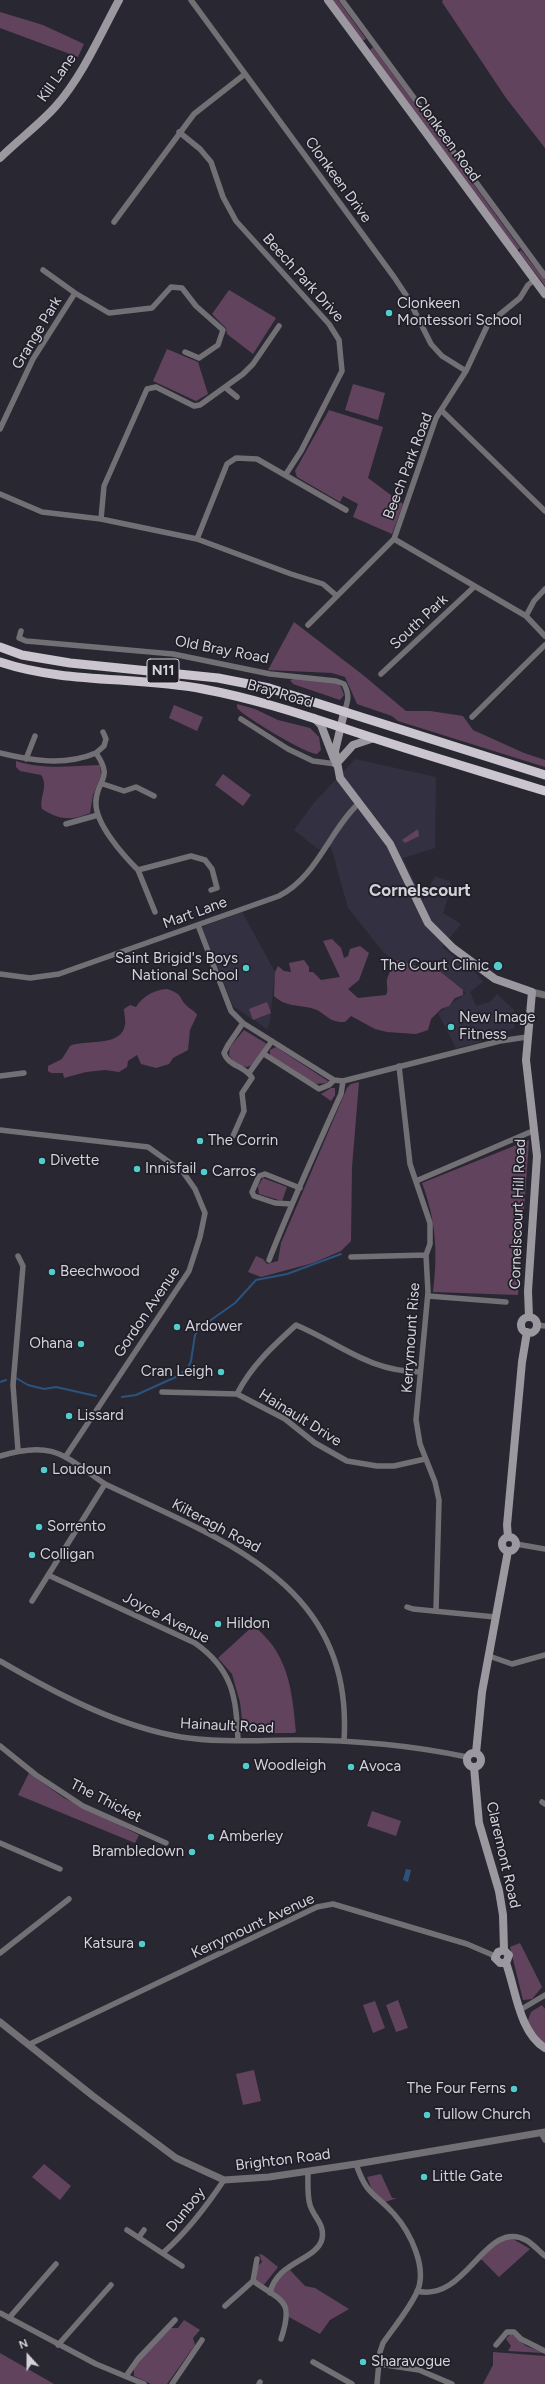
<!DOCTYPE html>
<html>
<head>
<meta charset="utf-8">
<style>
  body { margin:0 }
  #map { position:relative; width:545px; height:2384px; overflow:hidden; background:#292832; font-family:Figtree,sans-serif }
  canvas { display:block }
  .north { position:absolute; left:8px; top:2336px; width:40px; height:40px; -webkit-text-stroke:3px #201e28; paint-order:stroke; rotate:339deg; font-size:11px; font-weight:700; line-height:16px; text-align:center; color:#d3d2d9 }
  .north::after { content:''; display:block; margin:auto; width:14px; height:18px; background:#d3d2d9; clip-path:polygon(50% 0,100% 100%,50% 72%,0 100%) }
</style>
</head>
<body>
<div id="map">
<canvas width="545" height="2384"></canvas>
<div class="north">N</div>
</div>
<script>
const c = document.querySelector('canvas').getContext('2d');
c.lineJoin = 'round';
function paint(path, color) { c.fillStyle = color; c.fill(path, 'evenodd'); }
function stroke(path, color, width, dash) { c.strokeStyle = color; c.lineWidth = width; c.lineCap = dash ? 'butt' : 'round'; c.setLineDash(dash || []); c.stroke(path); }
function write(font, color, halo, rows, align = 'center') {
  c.font = font + ' Figtree,sans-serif'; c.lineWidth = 3.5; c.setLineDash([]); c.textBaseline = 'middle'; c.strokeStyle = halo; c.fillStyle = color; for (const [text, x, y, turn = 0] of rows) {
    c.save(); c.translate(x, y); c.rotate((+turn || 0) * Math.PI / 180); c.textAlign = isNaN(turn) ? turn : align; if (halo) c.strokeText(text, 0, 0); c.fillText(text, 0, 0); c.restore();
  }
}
const built = new Path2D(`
  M355,759L436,777L435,848L403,858L423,900L435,876L449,881L452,885L443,913L461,924L442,947L476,973L483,982L470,992L476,1006L490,1002L497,994L514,1010V1028L491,1035L477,1043L456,1048L438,1013L466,993L428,961L405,967L384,953L348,908L331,847L318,849L294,830L314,803Z
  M242,912L275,972L270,1022L267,1029L233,1006L202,927Z`);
const green = new Path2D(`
  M332,0H338L366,39L362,41Z
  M443,0H545V148L506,98L442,2Z
  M0,12L43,25L84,44L78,57L0,28Z
  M373,47L520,248L517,250L370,50Z
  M521,250L545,280V286L519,252Z
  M229,290L276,318L253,354L227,334L226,328L212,314Z
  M167,349L198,362L208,394L196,401L153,381Z
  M353,384L385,393L378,420L345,410Z
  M329,410L383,427L368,478L403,504L392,534L353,517L358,504L343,496L340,502L297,477L295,471Z
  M294,622L363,675L406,711H430L463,716L473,730L524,753L545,760V767L398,721L392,716L357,704L345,677L332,673L268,670Z
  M298,678L337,683L341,687L344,695L340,700L293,684L290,680Z
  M237,704L255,709L278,720L310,728L319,737L321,750L317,754C306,754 243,716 237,708Z
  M174,705L203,717L197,731L169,718Z
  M16,761C43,770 72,766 100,765L101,776L93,795L90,813C71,821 60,820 42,809C39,797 49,786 41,775L20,771L16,767Z
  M223,774L251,795L243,806L215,785Z
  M418,829L419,836L405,843L402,840Z
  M332,939L341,948L344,958L348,956L350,949L360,946L369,953L359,980L348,989L358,998L386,995C389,990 386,985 387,979C389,973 392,970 391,963L398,960L424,969L436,968L463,990V995L455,998L449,1006L441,1009L431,1019L428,1030L416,1034L387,1032L375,1029L351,1016L345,1022C327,1023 325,1011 311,1008C297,1005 284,1006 274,996L275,972L278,966L284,971L291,972L289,963L304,960L309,967V972H313L321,980L340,977L323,941Z
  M167,989C184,995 177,996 187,1006C191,1010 194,1010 197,1015L190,1030L188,1050L173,1058L169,1064L156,1068L141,1064L137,1055L128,1061L127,1067L119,1072L105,1070L86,1072L64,1078L63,1073H51L48,1071V1066L62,1059L70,1046C84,1039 121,1048 125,1025C126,1020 124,1014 124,1009L130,1005L136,1007C143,996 154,990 167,989Z
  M267,1002L271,1013L253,1020L249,1009Z
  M244,1030L267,1044C260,1055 252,1074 238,1064C234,1061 231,1059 229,1055L230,1047Z
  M276,1047L328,1081L327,1083L315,1084L270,1056V1050Z
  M359,1082L352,1167L351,1241L341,1251L313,1263L261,1277L248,1272L256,1256L263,1259L267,1264L278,1261L281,1243L347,1088L351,1084Z
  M331,1088H335V1095L331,1101L321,1094Z
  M529,1140L518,1295L433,1292C438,1253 436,1220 422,1183Z
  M263,1178L287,1187L282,1201L259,1194L258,1186Z
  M254,1625C260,1632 268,1639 273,1646C291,1672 293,1702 296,1732L294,1733H249L243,1728L240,1702L232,1674L218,1658Z
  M29,1773L64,1798L139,1835L135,1843L18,1795Z
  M372,1811L401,1821L396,1836L367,1826Z
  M520,1943L542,1987L532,1999L523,2000L510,1947Z
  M398,2000L408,2028L396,2032L386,2005Z
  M375,2001L385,2028L373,2033L363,2005Z
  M542,2005L545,2009V2044L536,2039L527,2023L531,2012Z
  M254,2070L261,2101L243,2105L236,2074Z
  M44,2164L71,2186L60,2200L32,2177Z
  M381,2174L392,2198H397L385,2202L372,2190L367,2177Z
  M513,2239L530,2249L499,2277L481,2259C492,2248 498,2240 513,2239Z
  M259,2254L263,2255L278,2267L263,2286L255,2285L258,2266L262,2262Z
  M290,2270L305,2286L315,2288L349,2309L330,2320L320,2334L289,2317V2311L275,2298L271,2288L274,2282Z
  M184,2320L200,2330L193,2338L195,2345L167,2384H151L134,2376V2369L138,2362L171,2328H178Z
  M510,2334H512L526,2346L544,2353L508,2351L511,2346L506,2339Z
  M493,2352L545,2356V2384H483L493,2365Z
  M0,2353L54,2384H0Z`);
const water = new Path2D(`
  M406,1869L411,1870L408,1882L403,1880Z`);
const stream = new Path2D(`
  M16,1378L28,1385L44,1389L56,1387L96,1396
  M0,1382L6,1380
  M122,1397L136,1395L178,1376L188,1368L191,1361L195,1335L201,1327L235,1303L256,1280L287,1274L341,1254`);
const minor = new Path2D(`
  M191,0L394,277L408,298L431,344L442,356L466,371
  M342,0L545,276
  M179,132L200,149L211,162L223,197L236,221L329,324L339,340L342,371L301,451L286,474
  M114,222L194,114L245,74
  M43,270L75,293L109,313L152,308L171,287L182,288L196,306L223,330L218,345L199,358L185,352
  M226,388L237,397
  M442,411L545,511
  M0,429L33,359L75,293
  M0,494L42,512L101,519L197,539L291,574L323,584L337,596
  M101,519L104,486L147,389L156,387L194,406L200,405L243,374L253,364L279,326
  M197,539L227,464L236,458L257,459L346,510
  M394,539L526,616L545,636
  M526,616L534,601L545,589
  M308,625L394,539L436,418L466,371L488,324L520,298L528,285L534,280
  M21,631L19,638L26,641L173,654L270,674L336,681L344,684C350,695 348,701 344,713
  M381,674L474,587
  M472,717L545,645
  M241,719L288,749L313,761L336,764
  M0,753C32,761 65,766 96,753C114,779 97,779 96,801C94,823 124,856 138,870L191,856L205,860L212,869L217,888L211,890
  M96,753L104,746L106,739L103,732
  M26,759L35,736
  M103,784L124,791L136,787L154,796
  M66,824L98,815
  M138,870L155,912
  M198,925L231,1011L243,1023L334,1080L343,1081L500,1041L527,1037
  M0,974L30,978L59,974L279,896C317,877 329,831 359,803
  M264,1054L319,1089L329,1085L334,1080
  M399,1066L410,1164L430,1223V1244L426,1255L428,1292L416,1420L420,1444L435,1482L439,1500L436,1611
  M249,1073L272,1041
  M0,1076L24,1073
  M0,1130L148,1147L183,1172L195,1189L205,1213L200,1237L189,1271L66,1456
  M233,1136L244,1111L242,1093L252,1078C247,1067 228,1066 224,1053L228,1045L243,1023
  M416,1181L535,1130
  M291,1204L275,1203L254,1196L252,1192L259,1176L265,1174L300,1188
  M18,1256L23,1266L13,1385L18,1450
  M351,1257L426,1255
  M269,1260C291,1204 316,1149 341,1094L343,1081
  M428,1296L506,1302
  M537,1325L545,1326
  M162,1392L237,1394L285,1419L315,1443L347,1461L377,1466H394L425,1459
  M237,1394C251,1366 273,1346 296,1325C341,1344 368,1371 420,1372
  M0,1456C53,1440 63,1455 105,1484L32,1601
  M105,1484C222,1540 354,1583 344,1741
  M516,1544L545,1549
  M48,1575L195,1643C233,1670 236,1696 238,1740
  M407,1607L413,1609L495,1617
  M489,1656L512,1664L545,1655
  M0,1661C55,1693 117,1726 181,1737C218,1743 257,1740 296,1740C353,1740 410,1745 467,1757
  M0,1746L36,1775L83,1806L166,1843
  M542,1802L545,1804
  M0,1843L60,1869
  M0,1953L69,1899
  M520,2010L545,1995
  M30,2044L317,1907L333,1904L467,1944L495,1956
  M541,2133L545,2140
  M356,2164C367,2196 374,2192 394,2214C410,2232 428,2268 417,2292C408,2311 394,2327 383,2343L380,2352L377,2384
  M127,2230L182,2266
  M139,2237L144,2230
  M164,2252C188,2231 206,2207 224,2180
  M253,2281C283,2302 294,2300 281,2339
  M417,2291C467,2303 485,2218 526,2240C533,2244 539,2251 545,2256
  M270,2293C276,2262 317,2260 322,2239C325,2224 314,2218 310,2205C307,2195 308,2182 308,2171
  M225,2306L253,2281L257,2259
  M0,2313L96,2364L144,2384
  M9,2318L56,2264
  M58,2345L111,2285
  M496,2345L507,2332H514L521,2339L545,2351
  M313,2362L352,2384
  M379,2364L419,2370L452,2384
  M126,2376L138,2359L175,2320
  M172,2384L202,2340
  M259,2384L260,2382`);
const tertiary = new Path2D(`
  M532,992L545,995
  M0,2022L93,2096L176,2158L224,2180L269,2177L356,2164L545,2132`);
const secondary = new Path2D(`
  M328,0L545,294
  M0,158C18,140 39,125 56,106C83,75 100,35 119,0
  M344,713L335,751L340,778L390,844L428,923L453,948L495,979L532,992L526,1060L537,1156L528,1291L529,1317
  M314,718L321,725L334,759
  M336,764L353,745L374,738
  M521 1325a8 8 0 1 1 16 0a8 8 0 1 1-16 0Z
  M508,1537L507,1525L522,1362L527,1332
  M502 1544a7 7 0 1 1 14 0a7 7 0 1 1-14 0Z
  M467 1760a7 7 0 1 1 14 0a7 7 0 1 1-14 0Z
  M476,1753L482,1692L508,1551
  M474,1767L479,1823L499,1891L503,1915L504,1950
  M504,1950L498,1952L495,1958L500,1963H506
  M504,1950L509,1955L506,1963
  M506,1963C516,1990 519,2032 545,2048`);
const trunk = new Path2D(`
  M0,647L22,655L70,663L218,678L269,688L545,775
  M0,662C66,684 136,676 203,689C251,698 295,712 340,727C408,750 477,770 545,791`);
const markers = [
  [389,313,4,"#53cdcb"],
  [498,966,5,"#53cdcb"],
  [246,968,4,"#53cdcb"],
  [451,1027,4,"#53cdcb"],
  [200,1141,4,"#53cdcb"],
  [42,1161,4,"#53cdcb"],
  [137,1169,4,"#53cdcb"],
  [204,1172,4,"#53cdcb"],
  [52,1272,4,"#53cdcb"],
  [177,1327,4,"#53cdcb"],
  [81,1344,4,"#53cdcb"],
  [221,1372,4,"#53cdcb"],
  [69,1416,4,"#53cdcb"],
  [44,1470,4,"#53cdcb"],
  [39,1527,4,"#53cdcb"],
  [32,1555,4,"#53cdcb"],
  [218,1624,4,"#53cdcb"],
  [246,1766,4,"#53cdcb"],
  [351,1767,4,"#53cdcb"],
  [211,1837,4,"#53cdcb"],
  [192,1852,4,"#53cdcb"],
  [142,1944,4,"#53cdcb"],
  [514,2089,4,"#53cdcb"],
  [427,2115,4,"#53cdcb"],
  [424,2177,4,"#53cdcb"],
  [363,2362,4,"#53cdcb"]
];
const shields = [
  [163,671,32]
];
const shieldNames = [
  ["N11",163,671]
];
const streetNames = [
  ["Kill Lane",57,78,-55],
  ["Clonkeen Road",447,139,54],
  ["Clonkeen Drive",338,180,54],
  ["Beech Park Drive",303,278,48],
  ["Grange Park",37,333,-59],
  ["Beech Park Road",408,466,-69],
  ["South Park",419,622,-43],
  ["Old Bray Road",222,650,11],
  ["Bray Road",280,694,16],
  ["Mart Lane",195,913,-20],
  ["Cornelscourt Hill Road",518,1214,-88],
  ["Gordon Avenue",147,1312,-56],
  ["Kerrymount Rise",411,1338,-86],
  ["Hainault Drive",300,1418,32],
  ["Kilteragh Road",216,1526,28],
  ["Joyce Avenue",166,1618,27],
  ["Hainault Road",227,1726,3],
  ["The Thicket",106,1801,27],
  ["Claremont Road",503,1855,77],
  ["Kerrymount Avenue",253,1926,-25],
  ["Brighton Road",283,2160,-7],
  ["Dunboy",186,2210,-51]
];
const poiNames = [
  ["Clonkeen",397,304],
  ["Montessori School",397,321],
  ["Saint Brigid's Boys",238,959,"right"],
  ["National School",238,976,"right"],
  ["The Court Clinic",489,966,"right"],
  ["New Image",459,1018],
  ["Fitness",459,1035],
  ["The Corrin",208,1141],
  ["Divette",50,1161],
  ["Innisfail",145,1169],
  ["Carros",212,1172],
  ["Beechwood",60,1272],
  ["Ardower",185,1327],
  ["Ohana",73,1344,"right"],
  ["Cran Leigh",213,1372,"right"],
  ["Lissard",77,1416],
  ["Loudoun",52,1470],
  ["Sorrento",47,1527],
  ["Colligan",40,1555],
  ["Hildon",226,1624],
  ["Woodleigh",254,1766],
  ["Avoca",359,1767],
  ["Amberley",219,1837],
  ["Brambledown",184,1852,"right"],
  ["Katsura",134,1944,"right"],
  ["The Four Ferns",506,2089,"right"],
  ["Tullow Church",435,2115],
  ["Little Gate",432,2177],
  ["Sharavogue",371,2362]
];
const quarterNames = [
  ["Cornelscourt",420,891]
];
paint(built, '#333141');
paint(green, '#62435e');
paint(water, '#2b537e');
stroke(stream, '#2b537e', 2);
stroke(minor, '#737075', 5.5);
stroke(tertiary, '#737075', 7);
stroke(secondary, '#9c989f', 8);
stroke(trunk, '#cac5cf', 9);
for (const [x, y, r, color] of markers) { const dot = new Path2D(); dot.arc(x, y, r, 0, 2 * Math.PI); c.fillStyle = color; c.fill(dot); stroke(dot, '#201e28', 1.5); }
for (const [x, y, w] of shields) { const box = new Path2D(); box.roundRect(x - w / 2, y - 12, w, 24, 3); c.fillStyle = '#201e28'; c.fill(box); stroke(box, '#d3d2d9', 1); }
write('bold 14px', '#d3d2d9', null, shieldNames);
write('15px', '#d3d2d9', '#201e28', streetNames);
write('15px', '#d3d2d9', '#201e28', poiNames, 'left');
write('bold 17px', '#d3d2d9', '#201e28', quarterNames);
</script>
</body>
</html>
